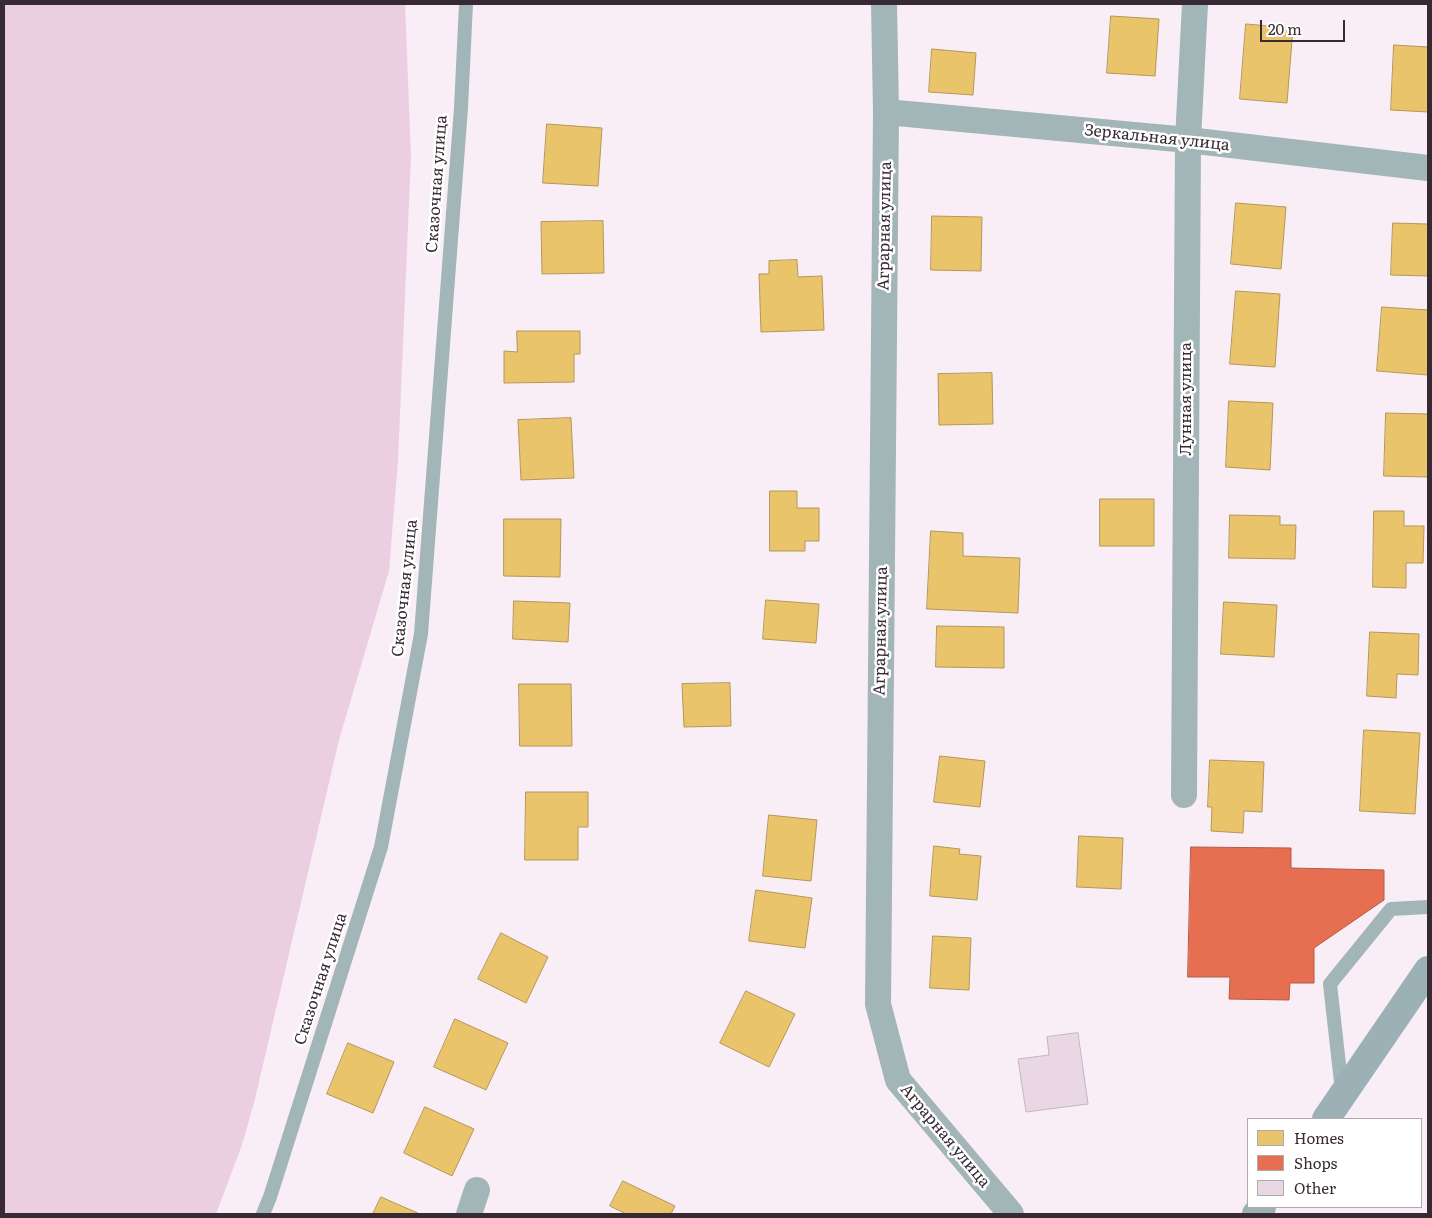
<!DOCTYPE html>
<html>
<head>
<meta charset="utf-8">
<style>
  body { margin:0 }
  #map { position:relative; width:1432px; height:1218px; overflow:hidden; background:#faeef6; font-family:Literata,serif }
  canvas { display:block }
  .frame { position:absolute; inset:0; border:5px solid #372a33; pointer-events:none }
  .legend { position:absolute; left:1247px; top:1118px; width:175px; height:90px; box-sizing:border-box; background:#fff; border:1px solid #afaaad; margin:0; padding:6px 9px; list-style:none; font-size:15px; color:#372a33 }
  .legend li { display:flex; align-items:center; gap:10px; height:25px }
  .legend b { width:25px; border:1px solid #afaaad }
  .scale { position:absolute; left:1260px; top:20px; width:85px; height:22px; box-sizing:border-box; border:2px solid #372a33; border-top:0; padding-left:6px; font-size:15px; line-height:18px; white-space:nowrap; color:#372a33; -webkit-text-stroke:4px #fff; paint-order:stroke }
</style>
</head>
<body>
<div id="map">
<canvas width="1432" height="1218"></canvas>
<div class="frame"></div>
<ul class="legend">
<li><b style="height:14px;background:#e9c46a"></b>Homes</li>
<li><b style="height:14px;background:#e76f51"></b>Shops</li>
<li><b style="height:14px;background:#ead7e4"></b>Other</li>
</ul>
<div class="scale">20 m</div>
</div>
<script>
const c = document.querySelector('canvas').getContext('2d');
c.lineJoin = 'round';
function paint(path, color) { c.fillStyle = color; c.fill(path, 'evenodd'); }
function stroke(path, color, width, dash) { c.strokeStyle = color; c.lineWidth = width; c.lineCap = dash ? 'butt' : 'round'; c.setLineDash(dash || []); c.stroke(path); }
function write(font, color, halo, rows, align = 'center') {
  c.font = font + ' Literata,serif'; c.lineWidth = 5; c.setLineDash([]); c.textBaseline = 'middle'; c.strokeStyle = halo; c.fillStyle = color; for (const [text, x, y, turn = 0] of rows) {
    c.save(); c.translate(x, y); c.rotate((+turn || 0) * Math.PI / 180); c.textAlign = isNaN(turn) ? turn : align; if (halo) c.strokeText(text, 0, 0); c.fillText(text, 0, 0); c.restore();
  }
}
const green = new Path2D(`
  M4,4H405L411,156L398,461L389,571L339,740L255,1099L242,1145L216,1214H4Z`);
const homes = new Path2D(`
  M1111,16L1159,19L1155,76L1107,73Z
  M1246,24L1293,28L1287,103L1240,99Z
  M1394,45L1428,47V112L1391,110Z
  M932,49L976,53L973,95L929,92Z
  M547,124L602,128L598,186L543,183Z
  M1236,203L1286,207L1281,269L1231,264Z
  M932,216L982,217L981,271L931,270Z
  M603,221L604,273L542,274L541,222Z
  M1393,223L1428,224V276L1391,275Z
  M797,260L798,277L822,276L824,330L761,332L759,274H769V261Z
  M1236,291L1280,294L1275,367L1230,364Z
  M1382,307L1428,310V375L1377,371Z
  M517,331H580V354H574V382L504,383V351L517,352Z
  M992,373L993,424L939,425L938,374Z
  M1229,401L1273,403L1270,470L1226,467Z
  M1386,413L1428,414V477L1384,476Z
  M571,418L574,478L521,480L518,420Z
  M770,491H797V508H819V541H805V551H770Z
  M1100,499H1154V546H1100Z
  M1374,511H1404V526H1424L1423,563H1406V588L1373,587Z
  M1230,515L1280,516V525H1296L1295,559L1229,558Z
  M504,519H561L560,577L504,576Z
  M931,531L963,533V556L1020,558L1018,613L927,609Z
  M766,600L819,604L816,643L763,639Z
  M514,601L570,603L568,642L513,639Z
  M1224,602L1277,605L1274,657L1221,654Z
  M937,626L1004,627V668L936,667Z
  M1370,632L1419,634L1418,675L1397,674L1396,698L1367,696Z
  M730,683L731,726L684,727L682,684Z
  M519,684H571L572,746H520Z
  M1364,730L1420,733L1415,814L1360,811Z
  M940,756L985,761L980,807L934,802Z
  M1210,760L1264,762L1262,812L1244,811L1243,833L1211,831L1212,807H1208Z
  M526,792H588V827H578V860H525Z
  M769,815L817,820L811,881L763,876Z
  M1079,836L1123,838L1121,889L1077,887Z
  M934,846L960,849L959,854L981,856L977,900L930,896Z
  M756,890L812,898L805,948L749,941Z
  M501,933L548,957L526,1003L478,979Z
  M933,936L971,938L969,990L930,988Z
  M746,991L795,1014L769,1067L720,1043Z
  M455,1019L508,1043L486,1090L434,1067Z
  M348,1043L394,1062L373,1113L327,1094Z
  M425,1107L474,1129L452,1176L404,1153Z
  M623,1181L675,1206L671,1214H626L610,1206Z
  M381,1197L420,1214H373Z`);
const shops = new Path2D(`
  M1191,847L1291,848V868L1384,870V900L1314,948V983H1290L1289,1000L1229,999L1230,977H1188Z`);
const building = new Path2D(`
  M1078,1033L1088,1104L1026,1112L1018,1059L1049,1055L1047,1037Z`);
const service = new Path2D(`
  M1342,1091L1330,984L1391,909L1428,907
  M263,1214L270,1197L381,847L421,634L461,108L466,4`);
const minor = new Path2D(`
  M884,4L886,112L878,1004L898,1080L1011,1214
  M886,112L1188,140L1428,168
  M1184,795L1188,140L1195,4
  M469,1214L477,1190`);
const secondary = new Path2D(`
  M1326,1119L1428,970
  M1256,1214L1262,1207`);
const streetNames = [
  ["Зеркальная улица",1157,138,6],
  ["Сказочная улица",437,184,-86],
  ["Аграрная улица",885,226,-89],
  ["Лунная улица",1186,399,-90],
  ["Сказочная улица",405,588,-84],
  ["Аграрная улица",881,631,-89],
  ["Сказочная улица",321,979,-72],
  ["Аграрная улица",945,1136,50]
];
paint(green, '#ebcfe1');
paint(homes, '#e9c46a');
stroke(homes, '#b4965a', 1);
paint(shops, '#e76f51');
stroke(shops, '#b25a48', 1);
paint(building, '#ead7e4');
stroke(building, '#c2b6be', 1);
stroke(service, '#a2b5b7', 14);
stroke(minor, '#a2b5b7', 26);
stroke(secondary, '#9cb1b5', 28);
write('16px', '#372a33', '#fff', streetNames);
</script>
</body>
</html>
